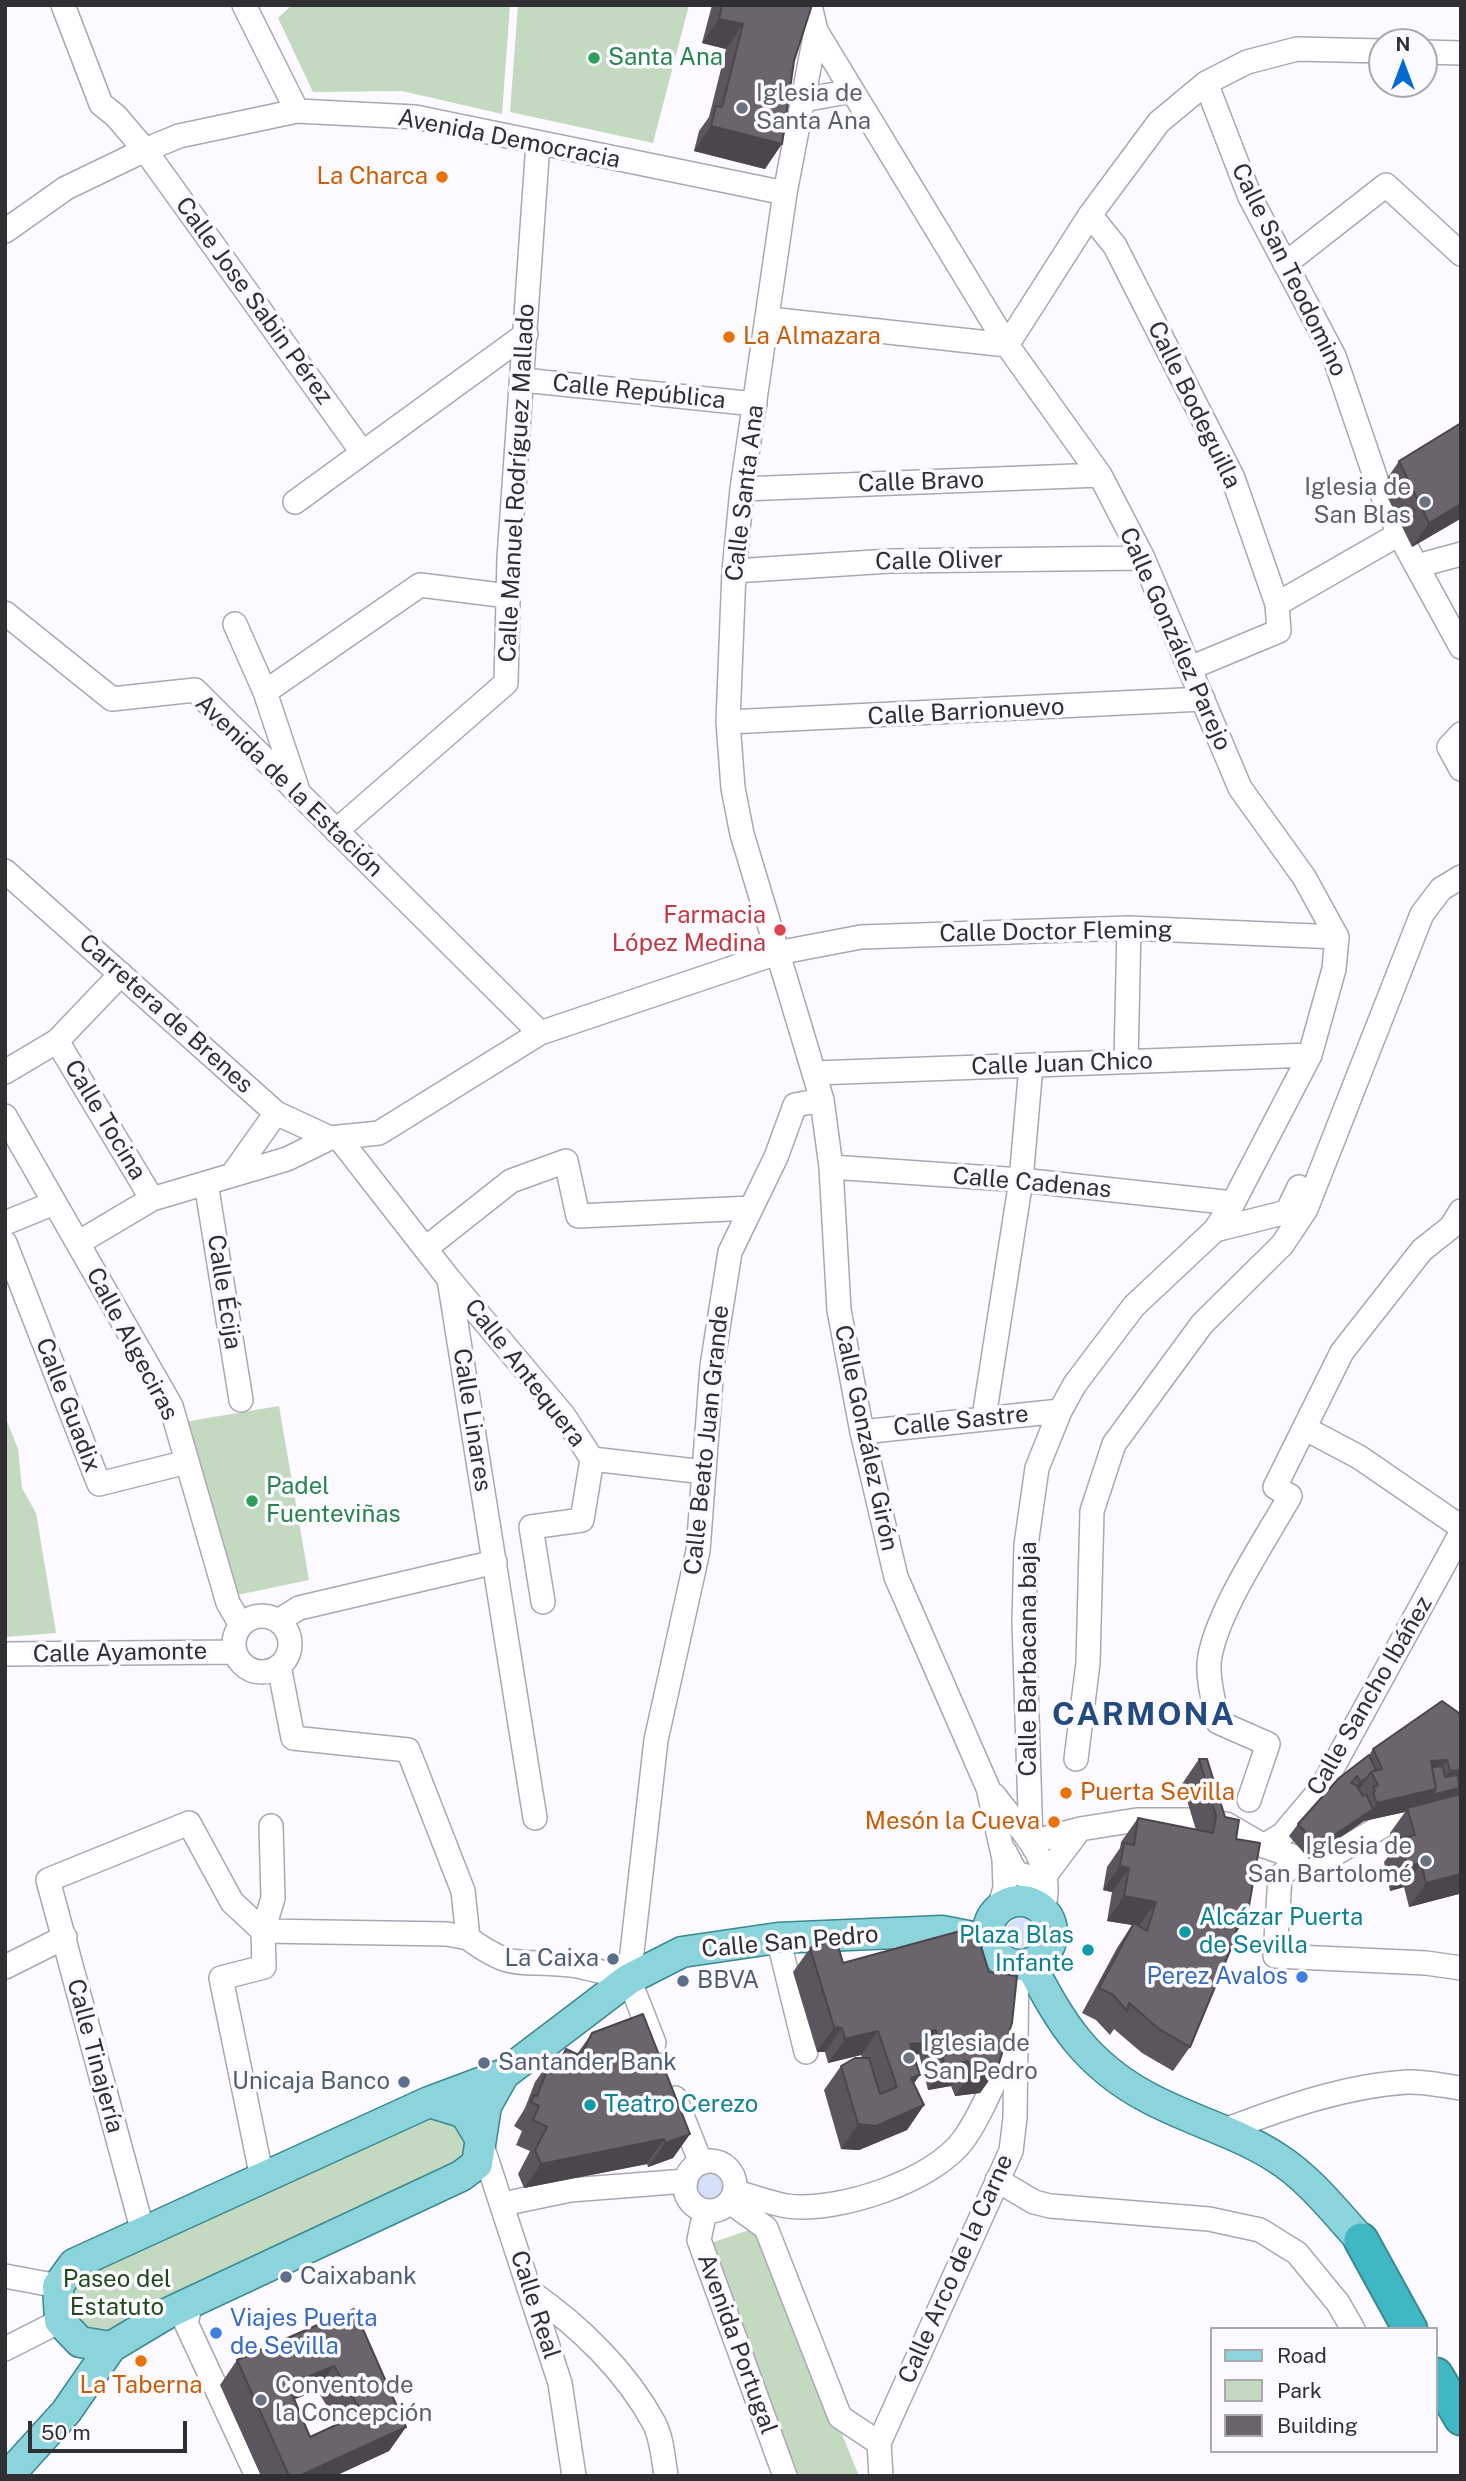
<!DOCTYPE html>
<html>
<head>
<meta charset="utf-8">
<style>
  body { margin:0 }
  #map { position:relative; width:1466px; height:2481px; overflow:hidden; background:#fcfaff; font-family:"Public Sans",sans-serif }
  canvas { display:block }
  .frame { position:absolute; inset:0; border:7px solid #302f33; pointer-events:none }
  .legend { position:absolute; left:1210px; top:2327px; width:228px; height:126px; box-sizing:border-box; background:#fcfaff; border:2px solid #aaa9ad; margin:0; padding:9px 12px; list-style:none; font-size:21px; color:#302f33 }
  .legend li { display:flex; align-items:center; gap:14px; height:35px }
  .legend b { width:35px; border:2px solid #aaa9ad }
  .north { position:absolute; left:1368px; top:28px; width:70px; height:70px; box-sizing:border-box; background:#fcfaff; border:2px solid #aaa9ad; border-radius:50%; rotate:0deg; font-size:19px; font-weight:700; line-height:28px; text-align:center; color:#302f33 }
  .north::after { content:''; display:block; margin:auto; width:24px; height:32px; background:#016bd3; clip-path:polygon(50% 0,100% 100%,50% 72%,0 100%) }
  .scale { position:absolute; left:28px; top:2421px; width:159px; height:32px; box-sizing:border-box; border:4px solid #302f33; border-top:0; padding-left:9px; font-size:21px; line-height:24px; white-space:nowrap; color:#302f33; -webkit-text-stroke:5px #fcfaff; paint-order:stroke }
</style>
</head>
<body>
<div id="map">
<canvas width="1466" height="2481"></canvas>
<div class="frame"></div>
<ul class="legend">
<li><b style="height:9px;background:#8cd4db"></b>Road</li>
<li><b style="height:19px;background:#c3d9c0"></b>Park</li>
<li><b style="height:19px;background:#6a646c"></b>Building</li>
</ul>
<div class="north">N</div>
<div class="scale">50 m</div>
</div>
<script>
const c = document.querySelector('canvas').getContext('2d');
c.lineJoin = 'round';
function paint(path, color) { c.fillStyle = color; c.fill(path, 'evenodd'); }
function stroke(path, color, width, dash) { c.strokeStyle = color; c.lineWidth = width; c.lineCap = dash ? 'butt' : 'round'; c.setLineDash(dash || []); c.stroke(path); }
function write(font, color, halo, rows, align = 'center') {
  c.font = font + ' "Public Sans",sans-serif'; c.lineWidth = 7; c.setLineDash([]); c.textBaseline = 'middle'; c.strokeStyle = halo; c.fillStyle = color; for (const [text, x, y, turn = 0] of rows) {
    c.save(); c.translate(x, y); c.rotate((+turn || 0) * Math.PI / 180); c.textAlign = isNaN(turn) ? turn : align; if (halo) c.strokeText(text, 0, 0); c.fillText(text, 0, 0); c.restore();
  }
}
const green = new Path2D(`
  M292,5H510L502,114L402,91L313,92L278,18Z
  M518,5H689L653,143L510,112Z
  M279,1406L309,1580L237,1595L184,1422Z
  M5,1416L18,1449L22,1488L36,1513L56,1633L5,1637Z
  M431,2110L470,2132L461,2169L107,2338L88,2335L68,2305L74,2280Z
  M758,2227L859,2476H792L708,2244Z`);
const water = new Path2D(`
  M1006 1933a15 15 0 1 1 30 0a15 15 0 1 1-30 0Z
  M696 2185a14 14 0 1 1 28 0a14 14 0 1 1-28 0Z`);
const minor = new Path2D(`
  M63,5L101,104L116,116L145,150L362,452
  M244,5L297,111
  M810,5L816,31L1007,345L1100,475L1143,558L1240,788L1304,877L1337,937
  M816,31L785,193L742,489L734,571L728,722L733,788L742,834L822,1100L831,1167L839,1310L862,1432L896,1577L988,1788L1004,1859L1005,1888L999,1908
  M1424,52L1461,53
  M1206,83L1250,197L1334,356L1377,482L1399,534L1461,647
  M803,100L852,91
  M1090,215L1115,246L1233,478L1277,604L1279,631L1190,668
  M5,231L66,188L145,150L179,136L297,111L415,117L785,193
  M1285,264L1386,185L1461,254
  M769,319L1007,345
  M1007,345L1090,215L1159,122L1206,83L1247,62L1297,49L1382,51
  M523,380L755,404
  M742,489L1100,475
  M295,502L526,334
  M1417,566L1461,554
  M734,571L890,561L1143,558
  M1277,604L1399,534
  M5,613L112,699L195,690L540,1033
  M235,624L265,692L297,788
  M265,692L420,585L508,596
  M728,722L1203,699
  M1461,734L1449,747L1461,769
  M336,831L506,683L509,558L538,143
  M5,871L276,1113L330,1138L379,1133L540,1033L777,953L861,937L1129,928L1337,937
  M57,1041L152,1199
  M1126,1061L1129,928
  M5,1072L57,1041L121,974
  M815,1073L1310,1055
  M5,1116L171,1406L228,1603L241,1625
  M339,1138L449,1279L564,1416L592,1459L582,1520L531,1527L543,1602
  M831,1167L1021,1180L1233,1203
  M232,1175L276,1113
  M206,1183L241,1400
  M5,1223L54,1203
  M1215,1230L1287,1212L1299,1187
  M5,1243L99,1484L187,1462
  M78,1243L152,1199L287,1159L330,1138
  M426,1248L511,1181L566,1161L578,1216L751,1208
  M449,1279L535,1818
  M984,1417L1021,1180L1031,1066
  M1306,1429L1359,1457L1461,1527
  M862,1432L1060,1411
  M592,1459L704,1472
  M234 1644a28 28 0 1 1 56 0a28 28 0 1 1-56 0Z
  M278,1621L299,1608L495,1562
  M5,1654L235,1652
  M1076,1759L1088,1663L1092,1511L1114,1444L1202,1324L1282,1245L1306,1209L1422,914L1441,889L1461,877
  M994,1795C1022,1833 1057,1860 1043,1910
  M1249,1800L1268,1744L1218,1722C1214,1703 1208,1682 1209,1663C1214,1615 1266,1539 1290,1496L1275,1487L1342,1352L1422,1250L1451,1227L1461,1211
  M1080,1829L1031,1842L1024,1622L1026,1545L1037,1468L1060,1411L1075,1384L1134,1306L1215,1230L1233,1203L1310,1055L1334,969L1337,937
  M1264,1846L1283,1834L1321,1789L1461,1533
  M1005,1852L1016,1873L1030,1877L1047,1873L1080,1829L1137,1820H1201L1226,1824L1264,1846L1301,1859L1280,1876L1275,1956L1426,1963L1461,1968
  M1301,1859L1319,1863L1386,1824L1461,1804
  M263,1931L447,1934L468,1938L463,1891L408,1750L293,1738L279,1666
  M468,1938C514,1972 519,1959 570,1965C590,1968 609,1974 629,1979
  M778,1938L806,2052
  M5,1967L65,1937
  M654,2043L629,1979L656,1740L698,1551L712,1366L730,1252L776,1157L795,1105L822,1100
  M675,2098L701,2163
  M1225,2130C1283,2108 1344,2086 1407,2082C1424,2081 1444,2086 1461,2088
  M480,2139L560,2383L574,2476
  M685 2186a25 25 0 1 1 50 0a25 25 0 1 1-50 0Z
  M262,2178L221,1978L264,1967L263,1931L273,1898L271,1826
  M997,2180L1034,2202L1050,2206L1209,2219L1260,2230L1297,2253L1338,2303L1353,2329
  M735,2192C752,2196 770,2203 787,2206C837,2213 934,2181 964,2139C984,2110 997,2074 1012,2042
  M730,2202L766,2228L840,2417L879,2443
  M503,2204L570,2190L686,2181
  M705,2211L699,2240L785,2476
  M143,2232L48,1880L189,1823L232,1902L263,1931
  M5,2276L58,2286
  M532,2293C579,2326 626,2371 654,2423C662,2438 663,2458 666,2475
  M191,2303L186,2323L257,2476
  M5,2349L60,2321
  M881,2476L879,2443L1011,2151L1015,2118L1017,1964`);
const major = new Path2D(`
  M988 1933a32 32 0 1 1 64 0a32 32 0 1 1-64 0Z
  M1030,1963C1059,2022 1087,2065 1147,2097C1189,2120 1237,2132 1277,2158C1310,2179 1335,2212 1361,2240
  M429,2102L504,2074L629,1979L682,1952L778,1938L942,1931L988,1940
  M480,2138L465,2113L429,2102L74,2264L58,2286L60,2321L80,2342L111,2347L166,2314L461,2176L477,2164L486,2106L504,2074
  M8,2476L66,2412L111,2347`);
const highway = new Path2D(`
  M1361,2240L1410,2329
  M1436,2375L1461,2418`);
const wall = new Path2D(`
  M712,5H812L794,61L765,169L694,151L699,131L709,117L726,49L702,43Z
  M1461,423V520L1460,519L1412,547L1382,486L1399,461Z
  M1461,1718V1902L1459,1894L1409,1907L1404,1887L1390,1891L1384,1862L1395,1848L1390,1833L1405,1812L1364,1821L1309,1859L1289,1836L1298,1824L1369,1755L1373,1749Z
  M1199,1759L1225,1817L1236,1839L1235,1936L1190,2047L1173,2071L1142,2053L1114,2029L1110,2035L1096,2020L1082,2013L1117,1948L1132,1925L1107,1921L1112,1892L1103,1890L1107,1867L1120,1848L1121,1842L1138,1818L1196,1830L1182,1784Z
  M810,1948L843,1963L997,2069L980,2093L955,2096L951,2086L928,2090L919,2054L914,2055V2084L924,2105L907,2130L859,2150L841,2149L824,2090L841,2066L862,2058L861,2055L828,2063L825,2052H817L793,1972Z
  M592,2033L690,2134L673,2158L648,2167L647,2164L524,2188L518,2174L530,2151L516,2145L522,2131L514,2126L525,2108L535,2082L552,2058L558,2061L566,2049L577,2054Z
  M354,2309L406,2427L389,2451L335,2476H261L220,2385L237,2360ZM317,2390L338,2424L310,2437L295,2399Z`);
const shadedWall = new Path2D(`
  M719,19L743,24L726,49L702,43Z
  M711,126L782,144L765,169L694,151Z
  M1461,504L1460,519L1412,547L1429,523Z
  M1447,1760L1435,1778L1431,1761Z
  M1461,1770L1449,1788L1437,1789L1450,1771Z
  M1366,1779L1359,1790L1351,1794L1360,1782Z
  M1461,1786V1798L1450,1801Z
  M1459,1788L1450,1801L1407,1808L1405,1812L1364,1821L1377,1803L1436,1789Z
  M1373,1809L1364,1821L1309,1859L1318,1846Z
  M1421,1863L1404,1887L1390,1891L1407,1866Z
  M1120,1866L1129,1868L1112,1892L1103,1890Z
  M1461,1874V1892L1459,1894L1409,1907L1426,1883Z
  M1124,1896L1156,1902L1139,1926L1107,1921Z
  M1240,1916L1247,1917L1230,1942Z
  M834,2027L842,2028L825,2052H817Z
  M936,2030L919,2054L914,2055L910,2044L927,2032Z
  M878,2031L861,2055L828,2063L845,2039Z
  M968,2061L951,2086L928,2090L945,2066Z
  M997,2069L980,2093L955,2096L972,2072Z
  M920,2075L903,2099L911,2078Z
  M924,2105L907,2130L859,2150L841,2149L858,2124Z
  M690,2134L673,2158L648,2167L665,2143Z
  M664,2139L647,2164L524,2188L541,2164Z
  M334,2366L317,2390L271,2409L288,2385Z
  M406,2427L389,2451L335,2476H299Z`);
const building = new Path2D(`
  M722,5H812L794,61L782,144L711,126L716,106L722,107L743,24L719,19Z
  M1461,423V504L1429,523L1399,461Z
  M1442,1701L1459,1713L1461,1718V1770L1450,1771L1447,1760L1431,1761L1436,1789L1377,1803L1373,1793L1375,1791L1373,1787L1378,1785L1371,1772L1382,1769L1373,1749Z
  M1369,1755L1376,1770L1371,1772L1366,1779L1360,1782L1357,1776L1351,1783L1356,1785L1363,1796L1366,1794L1373,1809L1318,1846L1298,1824L1339,1778Z
  M1199,1759H1207L1225,1817L1239,1820L1236,1839L1260,1843L1247,1917L1240,1916L1232,1946L1190,2047L1159,2029L1129,2003L1127,2011L1113,1995L1099,1988L1134,1923L1147,1931L1156,1902L1124,1896L1129,1868L1120,1866L1124,1843L1134,1845L1138,1818L1213,1833L1216,1816Z
  M1443,1766L1445,1777L1458,1775L1459,1788L1432,1795L1436,1789L1432,1767Z
  M1461,1794V1874L1426,1883L1421,1863L1407,1866L1401,1838L1415,1835L1407,1808Z
  M975,1927L989,1972L1017,1976L1012,2023L997,2069L972,2072L968,2061L945,2066L936,2030L927,2032L922,2043L910,2044L920,2075L911,2078L924,2105L876,2126L858,2124L841,2066L855,2058H869L880,2094L897,2087L878,2031L845,2039L842,2028L834,2027L810,1948L836,1939L843,1963Z
  M643,2014L690,2134L665,2143L664,2139L541,2164L535,2150L547,2127L533,2120L539,2106L531,2102L534,2095L537,2096L552,2058L560,2062L566,2049L581,2056L592,2033Z
  M354,2309L406,2427L299,2476H289L237,2360ZM334,2366L362,2413L310,2437L288,2385Z`);
const markers = [
  [594,58,7,"#2e9e5b"],
  [742,108,7,"#6b7280"],
  [442,177,7,"#e8710a"],
  [729,337,7,"#e8710a"],
  [1425,502,7,"#6b7280"],
  [780,930,7,"#e0444e"],
  [252,1501,7,"#2e9e5b"],
  [1066,1793,7,"#e8710a"],
  [1054,1822,7,"#e8710a"],
  [1426,1861,7,"#6b7280"],
  [1185,1932,7,"#0f9aa8"],
  [1088,1950,7,"#0f9aa8"],
  [613,1959,7,"#5c6f8a"],
  [1302,1977,7,"#3f7fe0"],
  [683,1981,7,"#5c6f8a"],
  [909,2058,7,"#6b7280"],
  [484,2063,7,"#5c6f8a"],
  [404,2082,7,"#5c6f8a"],
  [590,2105,7,"#0f9aa8"],
  [286,2277,7,"#5c6f8a"],
  [216,2333,7,"#3f7fe0"],
  [141,2361,7,"#e8710a"],
  [261,2400,7,"#6b7280"]
];
const leisureNames = [
  ["Santa Ana",608,58],
  ["Padel",266,1487],
  ["Fuenteviñas",266,1515]
];
const worshipNames = [
  ["Iglesia de",756,94],
  ["Santa Ana",756,122],
  ["Iglesia de",1411,488,"right"],
  ["San Blas",1411,516,"right"],
  ["Iglesia de",1412,1847,"right"],
  ["San Bartolomé",1412,1875,"right"],
  ["Iglesia de",923,2044],
  ["San Pedro",923,2072],
  ["Convento de",275,2386],
  ["la Concepción",275,2414]
];
const streetNames = [
  ["Avenida Democracia",509,139,11],
  ["Calle San Teodomino",1289,270,64],
  ["Calle Jose Sabin Pérez",254,301,54],
  ["Calle República",639,392,6],
  ["Calle Bodeguilla",1194,405,64],
  ["Calle Bravo",921,482,-2],
  ["Calle Manuel Rodríguez Mallado",517,483,-87],
  ["Calle Santa Ana",745,493,-83],
  ["Calle Oliver",939,561,-1],
  ["Calle González Parejo",1175,639,66],
  ["Calle Barrionuevo",966,712,-3],
  ["Avenida de la Estación",289,786,44],
  ["Calle Doctor Fleming",1056,932,-1],
  ["Carretera de Brenes",166,1014,42],
  ["Calle Juan Chico",1062,1064,-2],
  ["Calle Tocina",105,1120,59],
  ["Calle Cadenas",1032,1183,5],
  ["Calle Écija",224,1292,81],
  ["Calle Algeciras",132,1344,62],
  ["Calle Antequera",525,1373,52],
  ["Calle Guadix",68,1405,69],
  ["Calle Linares",472,1420,81],
  ["Calle Sastre",961,1421,-6],
  ["Calle González Girón",866,1438,78],
  ["Calle Beato Juan Grande",707,1440,-84],
  ["Calle Ayamonte",120,1653,-1],
  ["Calle Barbacana baja",1029,1659,-90],
  ["Calle Sancho Ibáñez",1370,1696,-60],
  ["Calle San Pedro",790,1942,-5],
  ["Calle Tinajería",95,2056,75],
  ["Calle Arco de la Carne",956,2269,-66],
  ["Calle Real",535,2305,72],
  ["Avenida Portugal",737,2344,70]
];
const foodNames = [
  ["La Charca",428,177],
  ["La Almazara",743,337,"left"],
  ["Puerta Sevilla",1080,1793,"left"],
  ["Mesón la Cueva",1040,1822],
  ["La Taberna",141,2386,"center"]
];
const healthNames = [
  ["Farmacia",766,916],
  ["López Medina",766,944]
];
const cultureNames = [
  ["Alcázar Puerta",1199,1918],
  ["de Sevilla",1199,1946],
  ["Plaza Blas",1074,1936,"right"],
  ["Infante",1074,1964,"right"],
  ["Teatro Cerezo",604,2105]
];
const serviceNames = [
  ["La Caixa",599,1959,"right"],
  ["BBVA",697,1981],
  ["Santander Bank",498,2063],
  ["Unicaja Banco",390,2082,"right"],
  ["Caixabank",300,2277]
];
const shopNames = [
  ["Perez Avalos",1288,1977],
  ["Viajes Puerta",230,2319,"left"],
  ["de Sevilla",230,2347,"left"]
];
const parkNames = [
  ["Paseo del",117,2280],
  ["Estatuto",117,2308]
];
const districtNames = [
  ["CARMONA",1144,1715]
];
paint(green, '#c3d9c0');
paint(water, '#d3e0f8');
stroke(minor, '#aaa7b2', 26);
stroke(major, '#3a8891', 33);
stroke(highway, '#3a8891', 37);
stroke(minor, '#fff', 23);
stroke(major, '#8cd4db', 30);
stroke(highway, '#40b8c3', 33);
paint(wall, '#5b565d');
paint(shadedWall, '#4a464c');
paint(building, '#6a646c');
stroke(building, '#4a464c', 2);
for (const [x, y, r, color] of markers) { const dot = new Path2D(); dot.arc(x, y, r, 0, 2 * Math.PI); c.fillStyle = color; c.fill(dot); stroke(dot, '#fcfaff', 2.5); }
write('24px', '#27864d', '#fcfaff', leisureNames, 'left');
write('24px', '#5b616d', '#fcfaff', worshipNames, 'left');
write('24px', '#302f33', '#fcfaff', streetNames);
write('24px', '#c56008', '#fcfaff', foodNames, 'right');
write('24px', '#be3a42', '#fcfaff', healthNames, 'right');
write('24px', '#0d838f', '#fcfaff', cultureNames, 'left');
write('24px', '#4e5e75', '#fcfaff', serviceNames, 'left');
write('24px', '#366cbe', '#fcfaff', shopNames, 'right');
write('24px', '#1f4a1b', '#fcfaff', parkNames);
c.letterSpacing = '2px';
write('bold 32px', '#224c81', '#fcfaff', districtNames);
c.letterSpacing = '0px';
</script>
</body>
</html>
